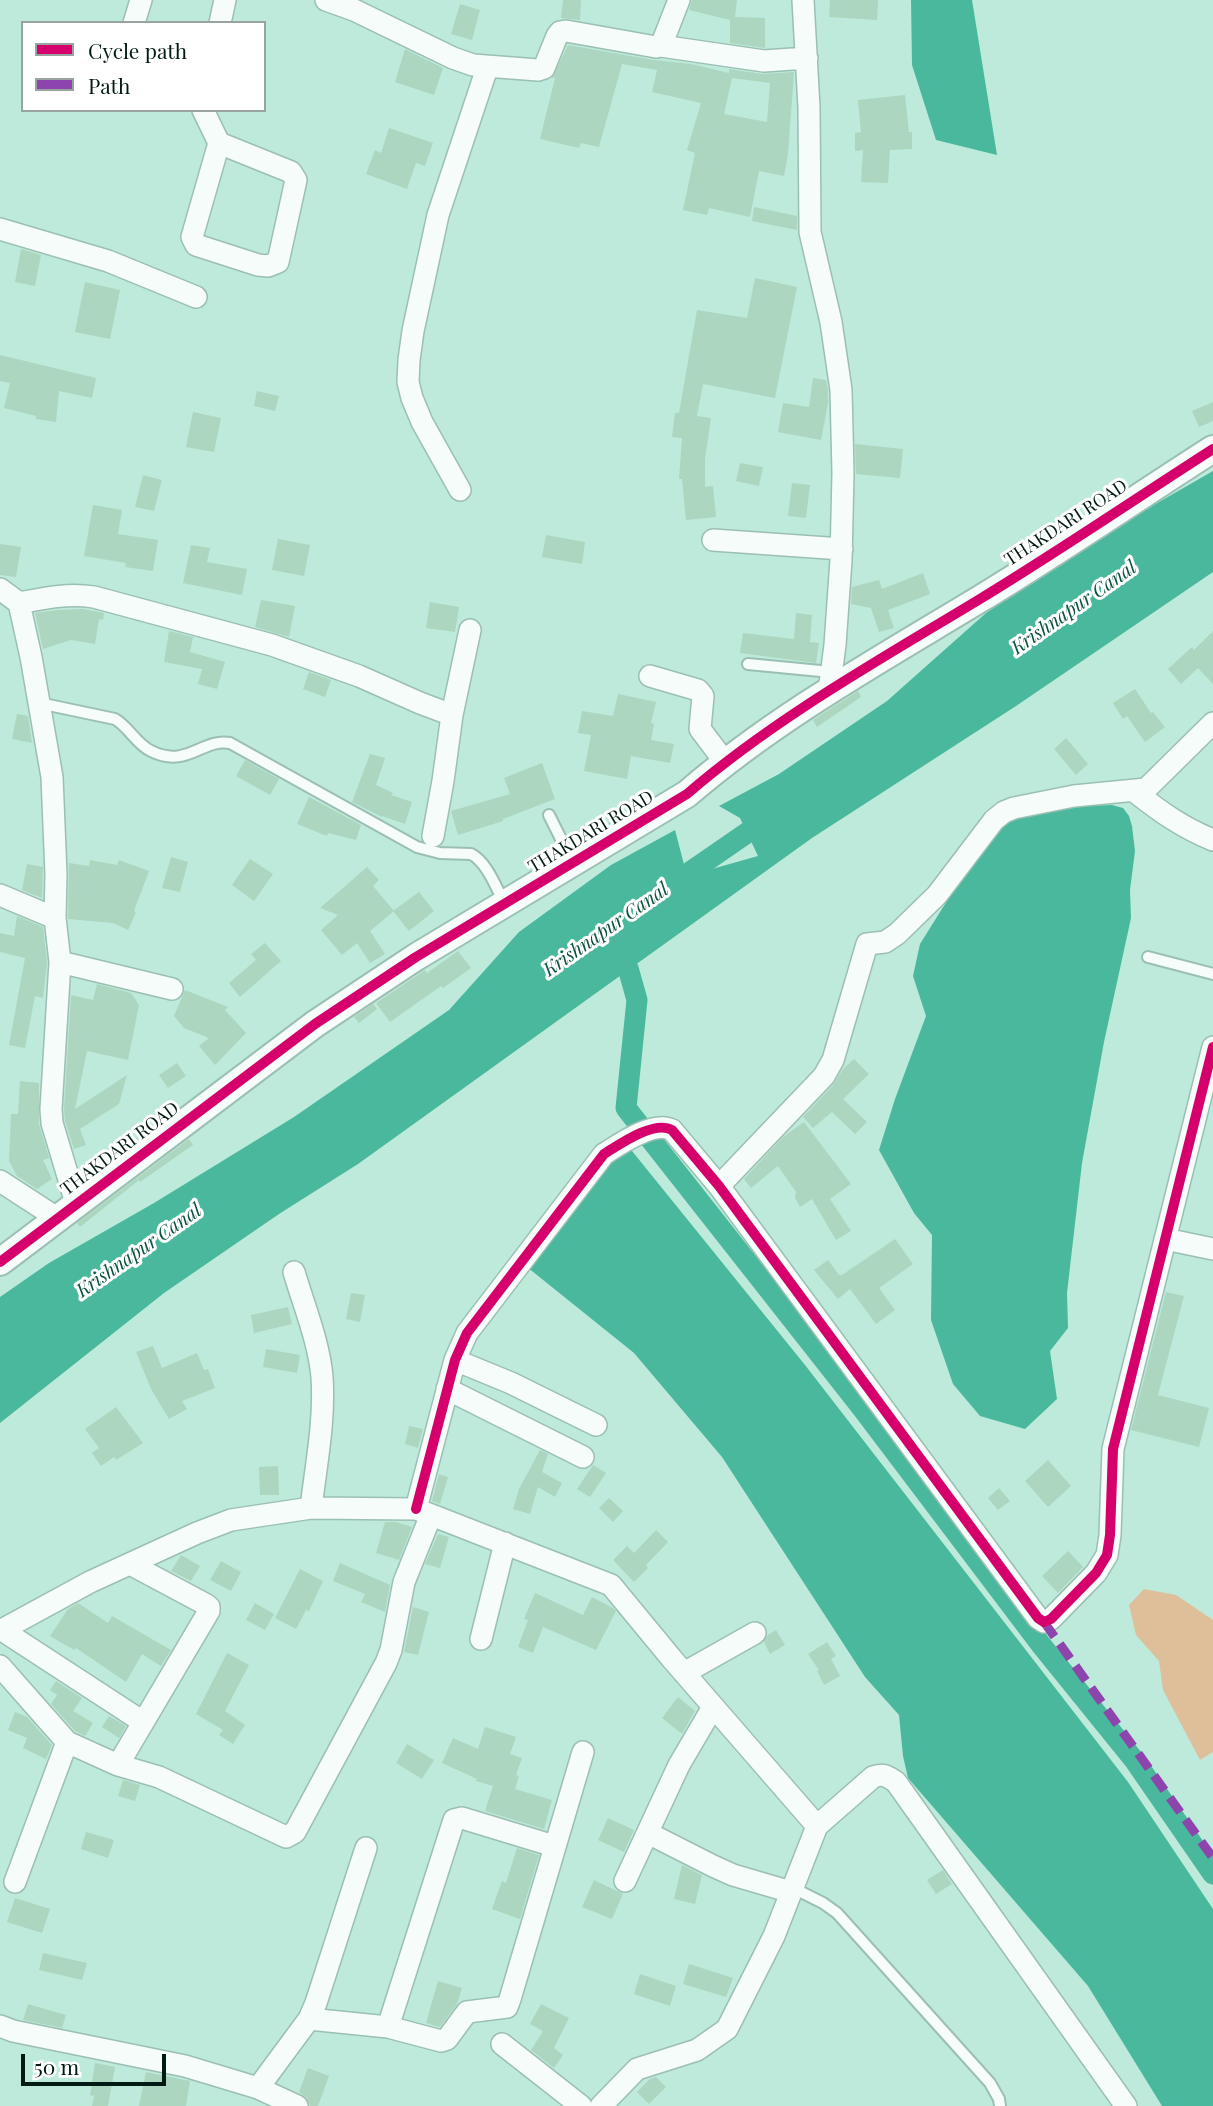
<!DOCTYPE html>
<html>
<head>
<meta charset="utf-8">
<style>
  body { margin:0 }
  #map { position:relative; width:1213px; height:2106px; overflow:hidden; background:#bdeadb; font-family:"Playfair Display",serif }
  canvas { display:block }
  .legend { position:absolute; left:21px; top:21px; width:245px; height:91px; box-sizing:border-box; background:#fff; border:2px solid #99a3a1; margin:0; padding:9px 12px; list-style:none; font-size:21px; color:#011a13 }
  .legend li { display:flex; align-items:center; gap:14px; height:35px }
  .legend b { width:35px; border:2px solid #99a3a1 }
  .scale { position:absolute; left:21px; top:2054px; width:145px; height:32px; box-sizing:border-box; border:4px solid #011a13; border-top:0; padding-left:9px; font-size:21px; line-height:24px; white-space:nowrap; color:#011a13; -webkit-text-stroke:5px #fff; paint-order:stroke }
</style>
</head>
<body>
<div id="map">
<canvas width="1213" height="2106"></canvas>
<ul class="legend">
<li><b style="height:9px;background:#d6006c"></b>Cycle path</li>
<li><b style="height:9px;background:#8e44ad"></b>Path</li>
</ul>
<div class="scale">50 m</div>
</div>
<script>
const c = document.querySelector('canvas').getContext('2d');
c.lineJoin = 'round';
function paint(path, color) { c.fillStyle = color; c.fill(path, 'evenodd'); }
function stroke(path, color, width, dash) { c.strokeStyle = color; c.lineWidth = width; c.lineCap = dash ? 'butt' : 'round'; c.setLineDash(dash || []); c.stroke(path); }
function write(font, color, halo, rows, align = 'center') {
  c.font = font + ' "Playfair Display",serif'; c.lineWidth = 6; c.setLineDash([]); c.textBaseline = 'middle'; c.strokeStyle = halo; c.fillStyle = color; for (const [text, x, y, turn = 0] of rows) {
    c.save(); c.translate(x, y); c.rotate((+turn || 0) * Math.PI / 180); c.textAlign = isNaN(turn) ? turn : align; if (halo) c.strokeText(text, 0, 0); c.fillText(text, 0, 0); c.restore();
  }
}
const green = new Path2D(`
  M1144,1589L1176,1595L1213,1620V1752L1200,1760L1163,1690L1159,1661L1136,1635L1129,1605Z`);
const water = new Path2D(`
  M911,0H972L997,155L936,140L912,65Z
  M1213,471V572L1016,706L812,838L358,1164L279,1214L164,1293L0,1423V1297L49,1263L154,1203L294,1117L449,1010L519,932L611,865L675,830L687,876L758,856L740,818L719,806L779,774L887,701L986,613L1091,541Z
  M1112,805L1123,808L1129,816L1132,826L1135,851L1130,890L1131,918L1104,1042L1082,1163L1067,1293L1068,1328L1050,1351L1057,1399L1025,1429L980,1416L953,1384L931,1320L932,1235L914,1213L879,1150L895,1099L926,1016L913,976L920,944L987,837L1009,817L1060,807Z
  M628,1146L805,1365L1128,1782L1213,1909V2106H1162L1088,1986L908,1778L903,1756L899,1715L865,1677L722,1457L634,1353L527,1267L607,1158Z`);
const canal = new Path2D(`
  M664,890L770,817
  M628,968L637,1000L626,1108L862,1408L1042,1646L1135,1761L1213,1874`);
const building = new Path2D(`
  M563,0H581L580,20L561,18Z
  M692,0H737L735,17L765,18V48L730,43V20L689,10Z
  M830,0H878L877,20L829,17Z
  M460,4L480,10L472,40L451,34Z
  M568,45L654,60L691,64L729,73V69L762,74L794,72L788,154L784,176L759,171L750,217L709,208L707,215L683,210L695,153L687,150L701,103L652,92L657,70L622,64L599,147L581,143L579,148L540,139L555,78H552ZM732,78L770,83L767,122L724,114Z
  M405,49L443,68L434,95L395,82Z
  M905,95L909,132H912V149L890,150L888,183L861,182L863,150L855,151V133L861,132L858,100Z
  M389,128L433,143L425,166L416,163L407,189L366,174L375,150L381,153Z
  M754,207L797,216V230L752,221Z
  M21,249L41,255L35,286L15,282Z
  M755,278L797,287L775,398L703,384L697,416L711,418L705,459V487L713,486L716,517L686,520L682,479H679L682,438L672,437L675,413H679L697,310L747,318Z
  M85,282L120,290L110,339L75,332Z
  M0,355L96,378L92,398L59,391L56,422L36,419V416L4,408L10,383L0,381Z
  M813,378L826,380L828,391V403L821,440L778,432L783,403L809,407Z
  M257,391L279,396L275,411L254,406Z
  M1213,402V421L1199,427L1192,411Z
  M193,412L221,418L214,452L186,447Z
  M855,444L903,449L900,478L856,474Z
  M740,463L763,467L759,486L736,481Z
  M143,475L162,480L154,511L135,507Z
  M792,483L810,485L806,518L788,516Z
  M93,505L122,510L118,534L158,540L153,571L125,567L126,563L84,556Z
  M546,535L585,542L582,564L542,557Z
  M278,539L310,545L304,576L272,570Z
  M0,544L21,547L16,577L0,575Z
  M191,545L210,548L207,562L247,569L242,595L183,583Z
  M923,573L930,594L888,610L894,628L879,632L871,608L851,604L852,587L879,580L882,589Z
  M261,600L295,606L289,637L255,627Z
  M430,602L459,607L455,632L426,628Z
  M83,609L104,613L103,620L99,619L95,644L71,640L43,649L35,613L58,610Z
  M796,613L812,615L810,642L819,643L816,663L740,653L743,633L794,639Z
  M169,631L193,637L190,652L225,662L217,689L198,684L202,669L164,662Z
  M1213,631V684L1198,668L1181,684L1168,669L1192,647L1194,650Z
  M309,672L331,680L325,697L303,689Z
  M1135,689L1151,713L1153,712L1165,727L1145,742L1127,716L1123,719L1113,703Z
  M858,691L861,697L817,727L813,720Z
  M618,694L656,702L651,723L654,724L651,740L674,744L670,763L631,756L627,779L584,771L591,735L578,733L582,711L613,716Z
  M17,714L28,716L32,743L12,739Z
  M1066,738L1088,764L1076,775L1054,749Z
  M370,754L385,758L376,785L393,793L391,795L412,802L405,824L382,816V817L352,802Z
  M245,760L279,779L270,795L236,776Z
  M542,763L555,799L503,819V821L458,835L451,811L510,794L504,778Z
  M309,797L361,825L356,840L328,833L327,836L297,824Z
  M171,857L188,862L180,892L162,888Z
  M250,859L273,874L254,901L232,885Z
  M90,860L117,865L119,860L149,871L134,911L136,912L128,930L113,923L68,919L69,863L89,866Z
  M27,864L43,867L42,898L22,890Z
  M367,867L379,880L373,886L394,911L370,931L385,954L370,963L357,943L342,955L321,930L338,915L320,908Z
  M419,892L434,911L409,931L393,911Z
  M17,916L43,927L47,962L43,998L35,996L25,1048L9,1045L25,958L0,952V933L14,936Z
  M265,943L281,961L240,997L229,983L256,960L251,954Z
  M458,951L471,968L443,988L441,986L390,1022L376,1003L425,970L427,973Z
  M97,984L131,993L139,1005L128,1060L87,1051L75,1109L127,1075L119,1104L80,1129L86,1145L74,1149L65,1121L64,1109L71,995L93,1000Z
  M185,990L228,1007L225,1010L246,1033L215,1065L199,1046L209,1038L184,1028L174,1016Z
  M373,1004L377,1009L359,1023L354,1017Z
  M854,1059L869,1074L843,1099L867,1122L855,1134L832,1112L813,1128L803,1117L833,1085L843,1069Z
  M177,1063L186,1076L168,1088L159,1075Z
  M20,1081L39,1083V1124L49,1158L43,1160L52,1179L37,1189L17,1176L9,1161L11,1114H18Z
  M804,1122L851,1184L830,1199L851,1231L836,1240L812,1199L800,1207L795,1198L796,1192L778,1166L751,1188L744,1179L783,1137Z
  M189,1139L193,1145L140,1182L139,1180L80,1227L77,1223Z
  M895,1239L913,1264L879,1288L895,1310L876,1324L850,1289L838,1299L814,1270L828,1260L839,1275H842Z
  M1166,1292L1184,1296L1158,1395L1209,1408L1199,1447L1131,1430Z
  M351,1293L365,1295L360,1322L346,1319Z
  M288,1307L292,1324L254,1333L251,1315Z
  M153,1346L162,1368L197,1353L204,1370L208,1369L215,1388L182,1401L187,1409L169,1419L151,1389L136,1352Z
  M266,1349L300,1355L297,1373L263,1367Z
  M116,1407L143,1443L116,1460L114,1457L101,1466L92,1453L99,1448L85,1429Z
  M409,1426L423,1429L418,1448L405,1444Z
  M540,1450L548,1454L542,1472L562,1483L555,1497L538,1487L530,1514L513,1509L519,1489Z
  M1048,1460L1071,1486L1048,1507L1025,1481Z
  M593,1465L606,1473L590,1497L577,1489Z
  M278,1466L279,1495H260L259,1467Z
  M439,1474L448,1477L440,1504L432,1501Z
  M999,1488L1010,1501L998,1510L988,1498Z
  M609,1498L623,1511L613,1522L599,1508Z
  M385,1522H396L412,1527L399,1560L376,1553Z
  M656,1530L668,1542L646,1565L648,1568L634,1582L613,1560L627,1546L634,1553Z
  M438,1534L449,1537L440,1568L425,1564Z
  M1068,1551L1083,1567L1058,1593L1042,1576Z
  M181,1555L200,1566L191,1581L171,1571Z
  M221,1561L241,1572L231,1591L210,1580Z
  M340,1563L390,1585L385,1612L361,1602L365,1594L333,1581Z
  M300,1569L323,1581L309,1611L306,1610L296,1629L275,1618Z
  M535,1593L583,1615L592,1597L613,1608L616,1611L596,1650L543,1627L533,1653L518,1647L528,1620L524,1619Z
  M78,1603L108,1623L112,1616L171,1650L161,1666L142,1654L126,1682L76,1648L74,1650L50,1636L68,1609Z
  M255,1603L274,1614L265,1630L246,1620Z
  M413,1607L429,1612L418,1655L404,1652Z
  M776,1630L785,1645L770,1654L764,1642L768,1635Z
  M827,1642L836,1656L831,1659L840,1676L824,1685L817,1671L819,1670L808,1654Z
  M227,1653L249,1665L225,1711L245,1725L233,1744L219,1735L223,1730L196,1714Z
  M56,1681L82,1698L73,1711L93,1723L85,1736L75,1731L51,1704L57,1695L50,1690Z
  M678,1697L695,1711L682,1734L662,1718Z
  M15,1712L27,1717L52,1745L46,1759L23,1748L27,1738L8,1730Z
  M109,1716L126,1726L119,1738L102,1727Z
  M485,1727L516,1737L510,1754L522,1758L516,1775L519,1776L515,1789L552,1800L544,1829L485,1811L493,1786L476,1781L477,1779L442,1763L453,1738L478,1749Z
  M407,1744L434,1760L422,1779L396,1763Z
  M123,1780L140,1785L135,1801L118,1796Z
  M608,1818L634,1830L624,1852L598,1840Z
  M86,1832L114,1840L108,1858L81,1849Z
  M517,1848L539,1855L520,1919L492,1909L502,1881L506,1883Z
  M682,1865L702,1875L695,1904L674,1899Z
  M943,1870L952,1884L936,1894L927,1880Z
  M594,1880L623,1894L612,1919L582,1907Z
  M15,1898L50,1909L42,1933L7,1922Z
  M43,1953L87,1963L82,1980L39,1970Z
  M689,1964L733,1978L726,1997L683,1984Z
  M640,1974L676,1986L670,2006L634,1994Z
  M438,1981L462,1988L457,2004L440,2027L426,2023Z
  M28,2004L66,2015L62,2028L23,2020Z
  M541,2004L569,2018L554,2048L563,2055L554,2068L531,2050L543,2031L530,2024Z
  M95,2063L115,2067L108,2106H92L94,2096L90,2095Z
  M308,2068L329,2076L318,2106H310L307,2098L299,2092Z
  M146,2072L190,2081L186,2106H139Z
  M656,2077L666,2087L649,2104L637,2092L650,2079Z`);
const service = new Path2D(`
  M748,664L831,672
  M39,703L115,719C129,727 136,744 151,751C187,769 202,738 230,743L417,847L440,853L471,854C487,862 496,888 505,904
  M549,815L572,861
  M1148,957L1213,974
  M793,1888L823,1903L837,1913L990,2083L999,2099L1000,2106`);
const minor = new Path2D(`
  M326,0L354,10L453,58L473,65L538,70L544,68L557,36L560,32L566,31L656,47L661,46L679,0
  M803,0L809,107L810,232L831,322L841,390L843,473L841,560L835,645L829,691
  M134,23L141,0
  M220,23L225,0
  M661,46L764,61L807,58
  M203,110L219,143L192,237L196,245L258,265L268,266L278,262L296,180L291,172L219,143
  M0,229L108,261L196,297
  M460,490L422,422L412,398L408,382L409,360L413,331L438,215L487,68
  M713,540L842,549
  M0,589L19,603L31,657L52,777L56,874L55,918L60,962L51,1109L52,1123L76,1203
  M19,603C45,598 67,593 94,597L272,645L359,676L420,703L452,715
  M650,676L698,690L703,696L700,729L725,762
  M1134,791C1159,811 1183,828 1213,840
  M433,836L443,781L452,715L470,630
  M0,895L55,918
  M60,962L172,989
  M0,1181L57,1218
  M719,1186L824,1076L833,1060L867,944L885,942L897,934L937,895L994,820L1004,812L1014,808L1074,796L1146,789L1213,723
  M1165,1239L1213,1249
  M294,1272C304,1306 319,1342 322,1377C325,1421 316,1465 311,1508
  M455,1360L511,1383L596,1425
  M447,1389L583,1457
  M416,1509L455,1360L467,1333L604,1154C620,1144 654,1120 672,1130L719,1186L1038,1618L1044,1622L1051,1619L1096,1573L1107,1555L1110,1535L1113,1449L1213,1047
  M2,1630L143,1722
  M0,1631L90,1582L197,1533L231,1520L311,1508L416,1509L611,1585L672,1659L817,1826
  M481,1639L505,1543
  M0,1666L67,1742L118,1765L159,1777L286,1837L295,1832L386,1663L391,1650L404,1582L431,1515
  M684,1673L755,1633
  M118,1765L209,1611V1607L205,1604L130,1564
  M648,1833L713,1866L733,1875L791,1892
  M625,1881L679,1765L713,1707
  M15,1882L67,1742
  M309,2019L388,2027L441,2041L447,2039L467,2012L507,2007L510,1999L583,1752
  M0,2026L13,2031L185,2066L258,2088L297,2106
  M388,2027L454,1820L462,1818L554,1846
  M502,2044L581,2106
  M258,2088L309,2019L316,2003L366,1848
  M601,2106L637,2069L697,2050L727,2029L774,1936L817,1826L873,1777C883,1773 887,1776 896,1782L1126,2106`);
const tertiary = new Path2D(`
  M0,1262L315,1024L416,957L687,794C775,718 881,659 980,599C1059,551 1135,499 1213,449`);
const quiet = new Path2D(`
  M1044,1622L1213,1858`);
const cycleway = new Path2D(`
  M0,1262L315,1024L416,957L687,794C775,718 881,659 980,599C1059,551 1135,499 1213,449
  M416,1509L455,1360L467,1333L604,1154C620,1144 654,1120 672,1130L719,1186L1038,1618L1044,1622L1051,1619L1096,1573L1107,1555L1110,1535L1113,1449L1213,1047`);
const streetNames = [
  ["THAKDARI ROAD",1066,523,-33],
  ["THAKDARI ROAD",591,832,-31],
  ["THAKDARI ROAD",120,1149,-37]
];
const waterNames = [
  ["Krishnapur Canal",1074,608,-35],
  ["Krishnapur Canal",606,930,-35],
  ["Krishnapur Canal",139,1251,-35]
];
paint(green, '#dfbf99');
paint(water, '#4ab89c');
stroke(canal, '#4ab89c', 21);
paint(building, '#acd6bf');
stroke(service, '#9bbfb3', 14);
stroke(minor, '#9bbfb3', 24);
stroke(tertiary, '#9bbfb3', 30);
stroke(service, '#f5fcfa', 10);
stroke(minor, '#f5fcfa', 21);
stroke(tertiary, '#f5fcfa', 26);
stroke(quiet, '#8e44ad', 9, [18, 9]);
stroke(cycleway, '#d6006c', 10);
write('18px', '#011a13', '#fff', streetNames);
write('italic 19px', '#0a513f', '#fff', waterNames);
</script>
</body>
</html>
